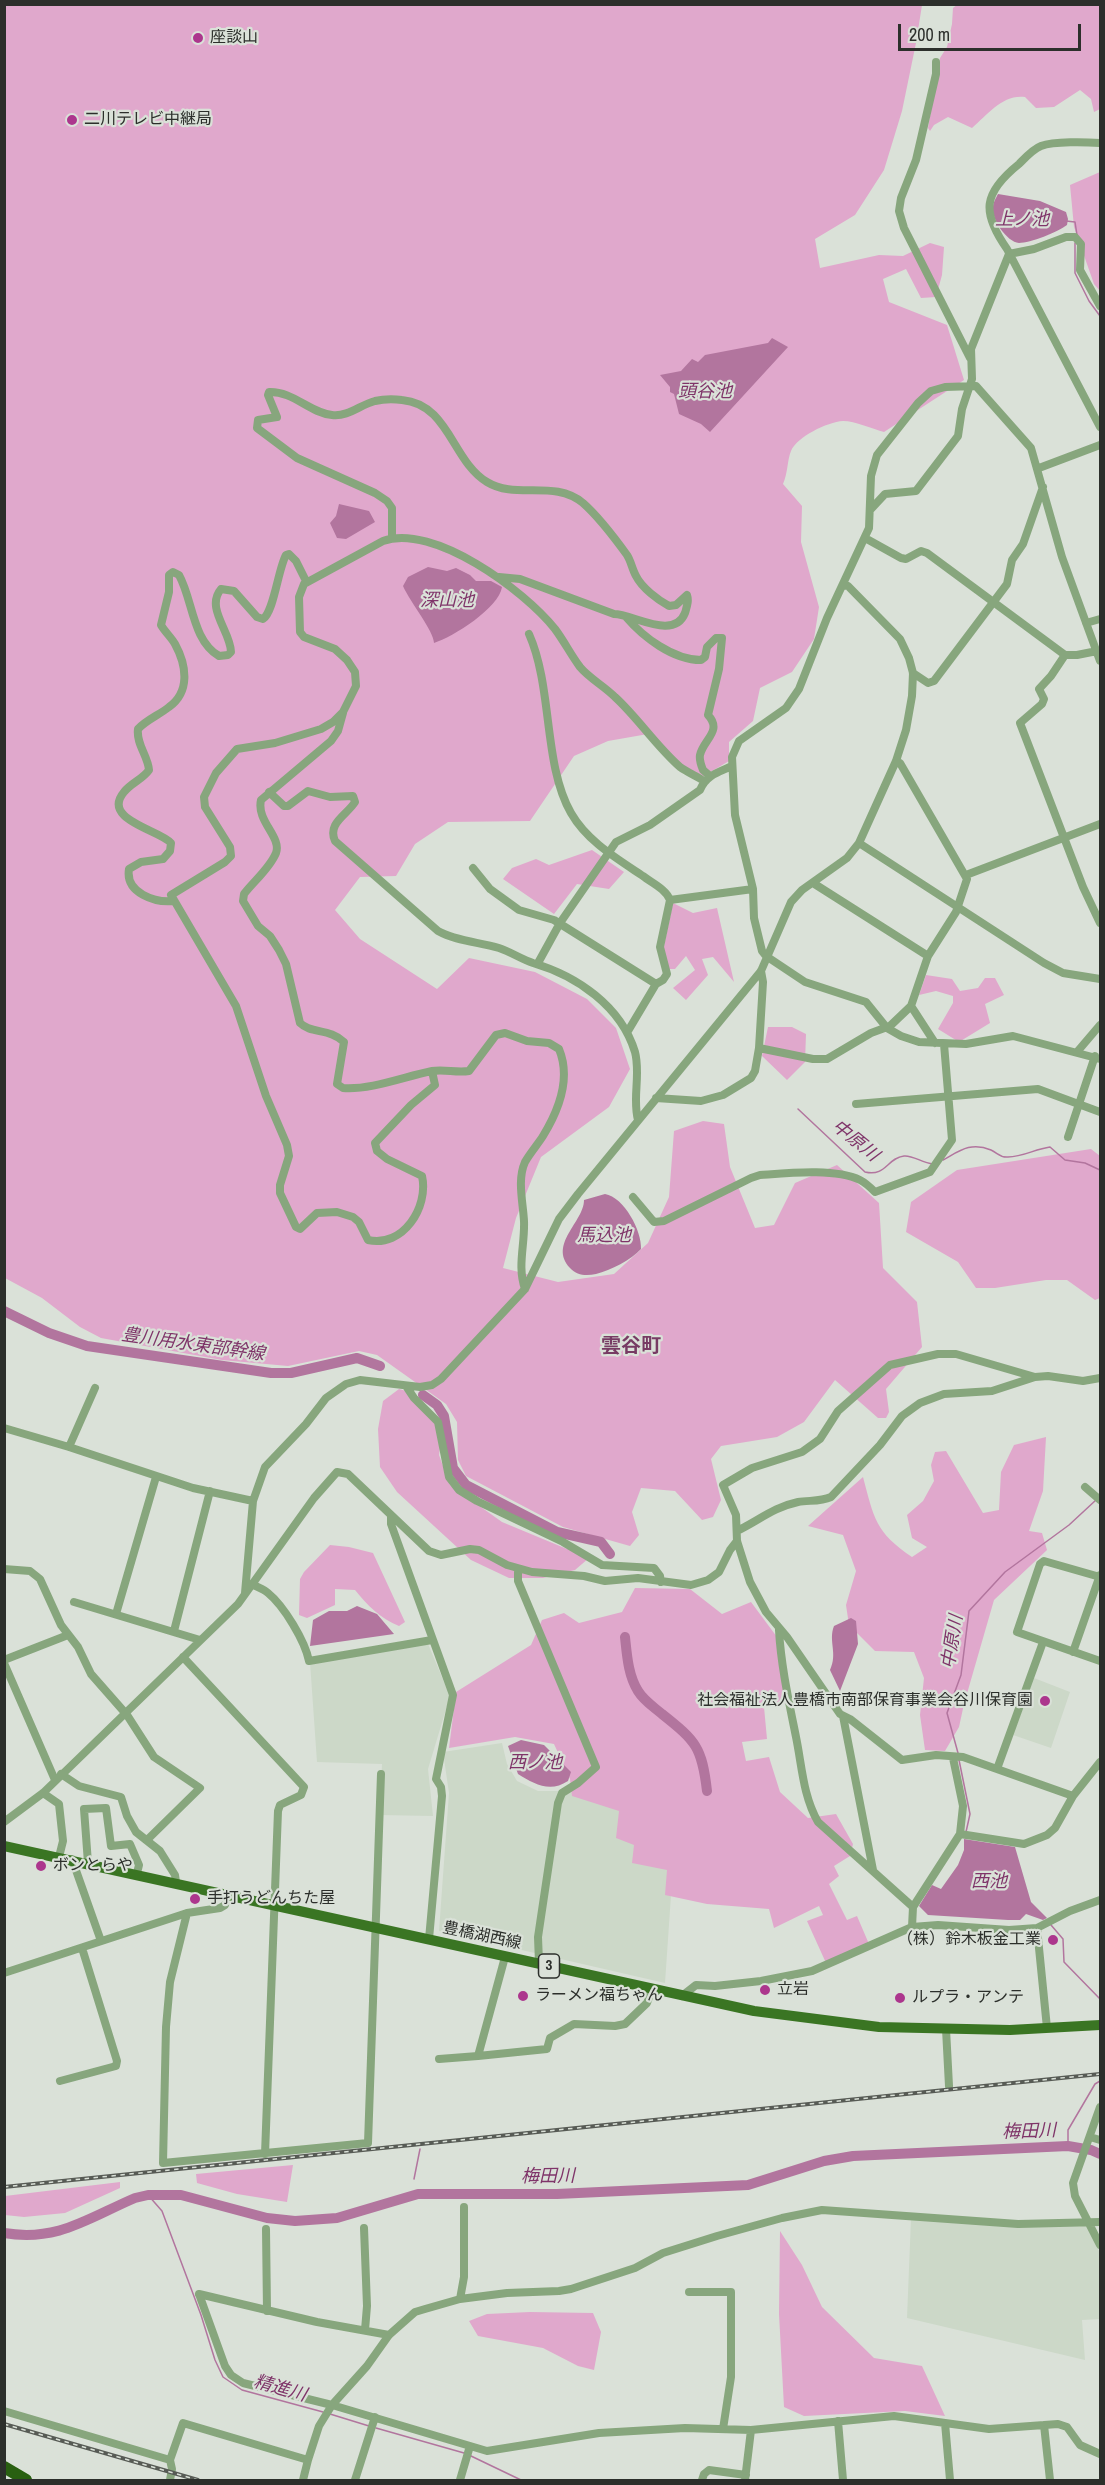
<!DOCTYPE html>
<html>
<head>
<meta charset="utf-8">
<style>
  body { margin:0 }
  #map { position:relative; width:1105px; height:2485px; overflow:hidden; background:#dae1d8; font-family:"Archivo Narrow",sans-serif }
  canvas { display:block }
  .frame { position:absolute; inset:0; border:6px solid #2c2f2b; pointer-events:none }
  .scale { position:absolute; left:898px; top:24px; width:183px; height:27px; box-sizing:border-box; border:3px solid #2c2f2b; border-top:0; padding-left:8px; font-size:18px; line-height:21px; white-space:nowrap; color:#2c2f2b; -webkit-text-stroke:4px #dae1d8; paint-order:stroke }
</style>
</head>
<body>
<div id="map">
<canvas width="1105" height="2485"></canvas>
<div class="frame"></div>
<div class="scale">200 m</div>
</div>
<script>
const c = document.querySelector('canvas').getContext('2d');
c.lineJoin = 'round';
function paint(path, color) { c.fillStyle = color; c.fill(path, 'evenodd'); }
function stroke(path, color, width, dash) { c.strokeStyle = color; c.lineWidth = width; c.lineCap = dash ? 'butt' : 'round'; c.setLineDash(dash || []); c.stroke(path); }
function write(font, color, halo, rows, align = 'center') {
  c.font = font + ' "Archivo Narrow","Noto Sans JP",sans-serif'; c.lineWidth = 4.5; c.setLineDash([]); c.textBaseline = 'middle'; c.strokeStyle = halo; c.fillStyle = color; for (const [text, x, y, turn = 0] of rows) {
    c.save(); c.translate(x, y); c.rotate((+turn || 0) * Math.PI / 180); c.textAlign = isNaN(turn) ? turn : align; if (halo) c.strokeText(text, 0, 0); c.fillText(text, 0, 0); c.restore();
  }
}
const built = new Path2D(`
  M428,1644L450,1696L428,1769L433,1816L380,1815L382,1764L317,1762L310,1662Z
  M1034,1678L1070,1692L1051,1748L1013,1735Z
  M502,1743L507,1764L517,1781L538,1791H559L579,1780L625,1812L673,1866L665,1983L439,1931L449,1793L443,1752Z
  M911,2219L1086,2224L1100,2253V2319L1082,2320L1085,2360L907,2318Z`);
const green = new Path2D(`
  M958,4L1100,5V109L1094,112L1091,99L1080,90L1054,107L1036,108L1025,97C1003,94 988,114 972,128L948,117L934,125L930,131L928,128L940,58L947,47L952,24L953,8Z
  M4,5H922L916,43L902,111L884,170L855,215L815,239L820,268L879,255L903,256L930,243L944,247L942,275L936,297L921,298L906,269L883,279L889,302L947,325L964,380L884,432C873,429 855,421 843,421C827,422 797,437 791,451C787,461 788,473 783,484L802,506L801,542L819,607L814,639L792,672L760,688L753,721L729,742V761L702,777L691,775L648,734L608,741L574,756L530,821L448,822L415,844L396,876L360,877L335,910L360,939L437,989L469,958L535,972L587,999L616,1028L630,1069L609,1107L541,1157L516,1218L503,1268L558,1282L614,1274L648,1243L669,1197L674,1131L703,1121L724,1124L730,1167L755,1228L774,1225L795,1183L837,1165L879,1203L883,1268L917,1302L922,1347L886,1389L889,1412L886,1418H878L835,1380L804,1422L777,1437L721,1446L711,1459L721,1500L713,1517L702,1520L675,1491L641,1488L632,1512L639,1535L630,1546L563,1527L466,1476L458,1460L457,1422L446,1404L377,1355L359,1351L288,1366L222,1360L101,1338L80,1327L42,1298L5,1278Z
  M1100,172V291L1094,284L1074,227L1070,185Z
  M592,850L624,872L609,889L577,884L554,914L503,879L512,868L536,859L549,865Z
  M673,903L693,913L717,908L734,982L713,957L702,959L708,975L686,1000L673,988L695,970L686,956L675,969H669L663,951Z
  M926,975L952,979L960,991L978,988L985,978H995L1004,995L985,1004L990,1023L959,1042L938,1029L953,1003V996L936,991L919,995Z
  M768,1027H792L806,1034L805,1062L787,1080L762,1056Z
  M1091,1149L1100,1156V1298L1095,1300L1067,1280H1046L995,1288H976L958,1262L906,1232L911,1202L957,1170Z
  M399,1389L414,1393L443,1425L439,1455L450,1485L502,1522L567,1549L577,1548L589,1558L575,1570L543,1578H509L471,1560L397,1492L380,1467L378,1429L383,1401Z
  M1046,1437L1043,1491L1029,1531L1042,1533L1047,1550L994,1600L964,1704L959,1727L945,1751L925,1750L920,1715L924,1678L914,1652L875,1651L849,1625L846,1605L856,1571L843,1535L808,1526L863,1477C874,1518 875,1532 912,1557L927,1547L912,1538L907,1515L923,1501L934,1481L931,1465L935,1452L946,1451L983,1513L999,1510L1001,1472L1014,1445Z
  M330,1545L349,1547L373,1553L405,1622L399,1626C381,1619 367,1605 355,1590L335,1589V1605L307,1618L299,1615L300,1579L304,1572Z
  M635,1588L690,1589L722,1614L751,1602L777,1637L787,1703L764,1707L767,1739L742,1742L746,1761L769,1757L780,1792L808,1818L836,1814L853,1844L850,1856L834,1866L839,1876L829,1884L847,1920L857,1916L869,1944L826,1963L807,1921L823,1915L819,1906L774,1928L769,1909L707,1904L665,1895L667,1870L632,1863L634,1845L616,1838L619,1811L572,1796L570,1779L554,1744L515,1737L449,1748L456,1692L531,1645L542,1620L564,1613L579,1623L622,1612Z
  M293,2165L287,2202L237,2194L197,2183L196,2174Z
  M120,2182V2188L65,2213L24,2217L5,2215V2196Z
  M780,2231L802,2265L822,2307L874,2358L922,2366L945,2416L905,2411L804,2416L784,2407L779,2314Z
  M530,2312L593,2313L601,2332L594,2370L578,2366L543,2348L478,2336L469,2321L487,2314Z`);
const water = new Path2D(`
  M998,194L1040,201L1066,212L1068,219L1067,225C1058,232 1030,243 1019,243C1007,242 991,219 993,207C993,203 996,198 998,194Z
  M772,338L788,347L710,432L701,424L679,414L674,394L670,392V387L660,375L681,371L692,359L698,362L705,355L768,343Z
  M339,504L369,511L375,522L346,539L337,538L330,523L336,516Z
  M428,567L447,571L456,568L470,575L476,581H491L502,587C499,608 453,637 434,643C434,631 410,602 403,586L408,577Z
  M605,1194C624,1197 642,1231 641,1249C631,1260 611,1270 596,1274C587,1276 577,1276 570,1268C548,1244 584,1222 584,1200Z
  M357,1606L377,1614L394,1634L310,1646L313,1620L329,1611H347Z
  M851,1618L856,1621L858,1644L840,1691L830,1670C838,1653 828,1641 834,1626Z
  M521,1740L544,1745L571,1772L568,1781C550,1793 534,1784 518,1774L508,1746Z
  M964,1839L1015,1847L1031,1902L1047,1918L1043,1920L1026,1914L1020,1920H1008L928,1915L919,1906L932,1885L941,1889L958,1865L964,1850Z`);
const stream = new Path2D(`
  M1066,221L1075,222L1077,235
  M1075,243V273L1089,301L1100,316
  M798,1109L865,1172C886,1177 887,1158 904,1156C913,1155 922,1163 933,1164
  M943,1160C958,1152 970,1141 991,1150C998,1153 1000,1158 1008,1157C1023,1157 1035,1149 1050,1147L1065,1160L1085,1163L1100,1170
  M958,1753L947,1713L961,1675L969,1611L1005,1572L1069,1525L1096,1500
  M959,1760L970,1814L966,1832
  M1051,1925L1063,1939L1064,1962L1100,1999
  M1068,2146V2130L1095,2084L1100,2081
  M414,2179L420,2149
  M148,2195L162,2211L201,2315L215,2360L223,2377L242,2390L323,2412
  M330,2414L369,2426
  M376,2428L464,2453
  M471,2456L521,2480`);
const river = new Path2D(`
  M4,1311L49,1333L87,1346L271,1373H291L357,1358L380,1366
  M423,1395L437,1405L444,1416L453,1468L466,1485L557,1532L601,1542L610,1554
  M625,1637C627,1655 628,1675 638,1691C644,1701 654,1707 662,1714C696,1741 702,1747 707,1791
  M4,2233C58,2242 88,2218 135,2198L148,2195H181L267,2218L295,2221L337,2218L418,2194H557L748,2185L824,2161L853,2156L1068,2146L1091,2150L1100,2154`);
const minor = new Path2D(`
  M936,62V74L916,160L901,198L899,211L904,228L970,358
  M1100,143C1086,142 1054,141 1041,146C1033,149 1025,158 1019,164C983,193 981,212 1007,249L1100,427
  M1039,468L1100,445
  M871,509L885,494L916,491L958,436L962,409L972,379L971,349L1009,254L1034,249L1066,237H1075L1081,244L1080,270L1100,306
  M392,538V508L387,501L375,493L297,458L257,428L258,420L277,417L268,395L269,392C293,391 310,413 332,415C348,417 360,405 375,401C384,399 393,399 402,400C449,404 452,461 487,482C516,500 554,479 583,503C600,518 614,537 627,555C631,561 632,569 636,576C642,588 658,600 669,606L676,605L687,595C689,601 687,606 685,613C674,641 633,614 614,614L520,579L499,577
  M865,538L901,558L906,559L921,551L927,553L1065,655H1077L1097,651
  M626,617C643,637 673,660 701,660L705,657L707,647L716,638H722L719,669L708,715C723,731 703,740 700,755C699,760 701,765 703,770L710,776
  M1086,623L1100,619
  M529,634C553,688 543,764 571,813C587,841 616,858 643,876C652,883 666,889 670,900L660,947L667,974L663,980L656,984L628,1031
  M1065,655L1051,676L1039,689L1044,699L1042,704L1020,723L1083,887L1100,923
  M1100,661L1062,557L1031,448L976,386L945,387L931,391L918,403L877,455L871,476L869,528L827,618L799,689L786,708L739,741L732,757L735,815L753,889L754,918L762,951L766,956L805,982L866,1002L887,1028L901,1036L919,1042L966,1044L1013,1036L1100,1059
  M913,673L928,683L934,681L1007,584L1012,560L1023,544L1043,487
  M343,713L338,731L331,741L261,800C256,821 282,837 276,853C270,868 254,881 244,894L243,901L258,926L270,936L279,950L286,964L300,1023C311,1034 330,1028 344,1042L337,1084L343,1088C371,1090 403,1077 432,1071C445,1069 456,1073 469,1071L496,1035L505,1033L527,1041L549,1043L559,1049C571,1078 559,1110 543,1136C538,1144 530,1153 525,1162C517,1180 523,1202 524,1221C525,1245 517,1266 525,1289
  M269,792L284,806H288L308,791L330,797L353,796L355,802C347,815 327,823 335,841L438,931C456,941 479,942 499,948C511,952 521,959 533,963C577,976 621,1006 635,1052C641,1075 632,1098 638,1120
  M859,843L1044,963L1063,973L1100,979
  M473,868L490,889L519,910L554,920L656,984
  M966,875L1100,824
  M813,883L928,956
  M670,900L753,889
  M174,901C155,903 125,893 129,869L141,862L163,859L170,851L171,843C160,830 101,820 124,792C131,783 143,779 149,770C148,756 136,744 138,729C146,720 159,715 169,707C190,692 187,666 175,644C171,637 165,632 161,625L169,592V575L173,572L179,575C193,600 192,640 219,656L228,655L231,652C231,632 205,608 221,589L234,591L257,617L263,619C274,612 278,569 286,555L289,554L296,561L306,581
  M538,963L560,923L616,842L650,825L700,790C706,775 719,772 732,766
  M911,1006L935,1043
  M759,1048L813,1059H827L871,1033L890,1026L911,1006L928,956L956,912L967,879L900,763L896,761
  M1077,1052L1100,1025
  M432,1071L435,1085L411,1105L375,1143L377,1151L387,1159L422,1176C429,1207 403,1248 368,1240L359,1222L353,1217L337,1212L317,1213L300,1229L296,1227L280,1193V1185L289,1156L287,1145L266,1096L236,1006L171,895L225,862L231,856L230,847L205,807L204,797L216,773L237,749L275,743L321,729L333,722L343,712L356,686L355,672L347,660L335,649L304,637L300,632L299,597L304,584L383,541C433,523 524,590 555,629C564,641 571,655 580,667C589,678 604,686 615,697C638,718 656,746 680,767C687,772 696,776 704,781
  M656,1098L701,1101L723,1095L751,1078L755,1071L759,1048L763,982L761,971
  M856,1104L1038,1089L1100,1112
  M1068,1137L1095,1056
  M633,1197L654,1222L664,1221L751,1178L760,1175C788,1173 835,1168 860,1180C866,1183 871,1188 875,1192L930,1172L952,1140L944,1044
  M1035,1377L956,1354H938L890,1365L838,1411L820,1439L802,1452L752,1468L723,1485L736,1515L737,1541L750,1582L766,1612L787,1637L840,1714L850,1719L902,1760L936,1755L963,1757L1073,1796
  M406,1386L414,1398L438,1422L449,1477L459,1490L477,1501L563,1542L602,1565L654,1568L660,1576L661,1582
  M4,1428L69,1447L193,1488L253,1501
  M69,1447L95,1388
  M1085,1487L1100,1500
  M391,1517V1524L453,1695L436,1779L441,1787L442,1796L429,1939
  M737,1531C758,1521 774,1507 798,1502C809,1500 820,1502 831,1497L880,1445L902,1416L920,1403L944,1394L992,1391L1035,1377L1048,1376L1083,1381L1100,1378
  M4,1569L30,1571L40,1579L61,1625L78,1647L91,1674L127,1715L154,1757L200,1788L147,1840
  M518,1570V1581L596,1767L578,1783L562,1793L558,1803L538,1937L539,1963
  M1100,1577L1044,1561L1040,1564L1017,1632L1100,1661
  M252,1584C257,1587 264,1589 268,1593C284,1606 305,1641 309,1661L432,1640
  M245,1593L253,1501L265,1467L306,1424L326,1398L346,1384L360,1380L420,1387L432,1385L441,1379L525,1289L559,1219L578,1194L761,971L791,902L802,890L847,858L859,843L896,761L906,730L912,696L913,673L909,658L900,639L848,586L843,585
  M74,1602L200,1640
  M116,1614L156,1477
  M779,1630C781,1666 789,1702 796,1737C802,1766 803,1796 818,1822L913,1907
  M174,1631L210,1491
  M1073,1652L1100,1575
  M183,1657L304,1787L301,1795L280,1805L278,1811L265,2154
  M4,1660L68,1635
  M4,1663L55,1780
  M843,1716L873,1870
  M997,1769L1043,1642
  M61,1774L79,1786L121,1797L127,1816L136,1832L160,1851L175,1875L176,1882
  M43,1793L59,1804L63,1841L59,1857
  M4,1822L43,1793L238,1604L314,1498L337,1472L348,1474L429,1551L441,1555L470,1549L479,1550L507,1565L532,1572L584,1576L605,1581L638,1578L691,1585L708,1580L719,1572L730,1550L737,1541
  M960,1834L1024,1844L1047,1835L1055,1828L1073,1796L1100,1762
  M72,1859L101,1941
  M88,1863L84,1809L106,1808L111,1846L130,1844L139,1865L137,1873
  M187,1913L170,1982L166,2027L163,2163L368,2143L381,1774
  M912,1927L913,1907L960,1834L963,1806L953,1758
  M1037,1928L1047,2028
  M505,1957L478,2056L547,2049L550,2038L574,2024L615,2026L625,2024L647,2003L652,1989
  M4,1973L187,1913L220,1908L225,1905L229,1894
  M682,1996L696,1985L715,1986L761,1981L812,1971L912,1927L938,1925L1009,1930L1037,1928L1070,1911L1100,1900
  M946,2029L949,2086
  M439,2059L478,2056
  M60,2081L116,2066L117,2061L82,1948
  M1100,2107L1073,2183L1075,2196L1100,2245
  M1090,2137L1100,2140
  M364,2228L367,2306L365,2330
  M266,2229L267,2311
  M689,2292H731V2377L723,2429
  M199,2294L225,2366L231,2375L243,2383L332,2405L487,2451L599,2433L685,2428L751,2430L894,2416L989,2429L1058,2424L1067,2427L1080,2445L1100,2454
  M199,2294L317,2322L389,2335
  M460,2299L464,2277V2207
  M4,2411L170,2460
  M838,2421L843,2480
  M945,2423L950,2480
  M1044,2425L1050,2480
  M170,2480L172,2469L170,2460L183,2423L308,2460L319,2426L332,2405L367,2366L389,2335L415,2312L425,2309L460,2299L507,2293L559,2291L571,2289L635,2268L663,2253L717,2236L782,2218L822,2210L1018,2224L1100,2222
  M303,2480L308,2460
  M355,2480L375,2417
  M460,2480L470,2446
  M702,2480L704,2474L709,2470L746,2475
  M745,2480L751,2430`);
const major = new Path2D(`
  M4,1846L754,2011L879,2027L1010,2030L1100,2025`);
const highway = new Path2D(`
  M4,2467L26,2480`);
const rail = new Path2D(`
  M4,2187L1100,2074
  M4,2424L198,2480`);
const markers = [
  [198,38,6,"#ac368d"],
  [72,120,6,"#ac368d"],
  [1045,1701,6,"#ac368d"],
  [41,1866,6,"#ac368d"],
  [195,1899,6,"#ac368d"],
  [1053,1940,6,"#ac368d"],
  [765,1990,6,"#ac368d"],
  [523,1996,6,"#ac368d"],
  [900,1998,6,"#ac368d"]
];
const shields = [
  [549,1966,21]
];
const shieldNames = [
  ["3",549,1966]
];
const poiNames = [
  ["座談山",210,38],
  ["二川テレビ中継局",84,120],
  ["社会福祉法人豊橋市南部保育事業会谷川保育園",1033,1701,"right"],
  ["ボンとらや",53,1866],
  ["手打うどんちた屋",207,1899],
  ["（株）鈴木板金工業",1041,1940,"right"],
  ["立岩",777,1990],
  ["ラーメン福ちゃん",535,1996],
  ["ルプラ・アンテ",912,1998]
];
const streetNames = [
  ["豊橋湖西線",482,1936,12]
];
const waterNames = [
  ["上ノ池",1022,220],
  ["頭谷池",705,392],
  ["深山池",447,601],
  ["中原川",855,1141,39],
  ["馬込池",604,1236],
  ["豊川用水東部幹線",193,1345,8],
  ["中原川",953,1642,-81],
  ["西ノ池",535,1763],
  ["西池",989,1882],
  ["梅田川",1029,2132,-2],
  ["梅田川",548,2177,-1],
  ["精進川",280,2389,16]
];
const quarterNames = [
  ["雲谷町",631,1347]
];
paint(built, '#ccd8c8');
paint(green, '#e0a8cc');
paint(water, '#b2759e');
stroke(stream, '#b2759e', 1.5);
stroke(river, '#b2759e', 10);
stroke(minor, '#87a67d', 8);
stroke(major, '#3a7523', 10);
stroke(highway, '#296011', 12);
stroke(rail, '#575b55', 4);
stroke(rail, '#dae1d8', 1.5, [4.5]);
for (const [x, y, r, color] of markers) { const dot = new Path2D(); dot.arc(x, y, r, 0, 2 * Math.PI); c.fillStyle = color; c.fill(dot); stroke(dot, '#dae1d8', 2); }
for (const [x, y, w] of shields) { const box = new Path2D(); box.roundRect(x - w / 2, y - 12, w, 24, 4.5); c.fillStyle = '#dae1d8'; c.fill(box); stroke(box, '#2c2f2b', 1.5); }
write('bold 15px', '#2c2f2b', null, shieldNames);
write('16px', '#2c2f2b', '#dae1d8', poiNames, 'left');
write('16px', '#2c2f2b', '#dae1d8', streetNames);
write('italic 18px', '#7f3469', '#dae1d8', waterNames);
write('bold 20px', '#773b64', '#dae1d8', quarterNames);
</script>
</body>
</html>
